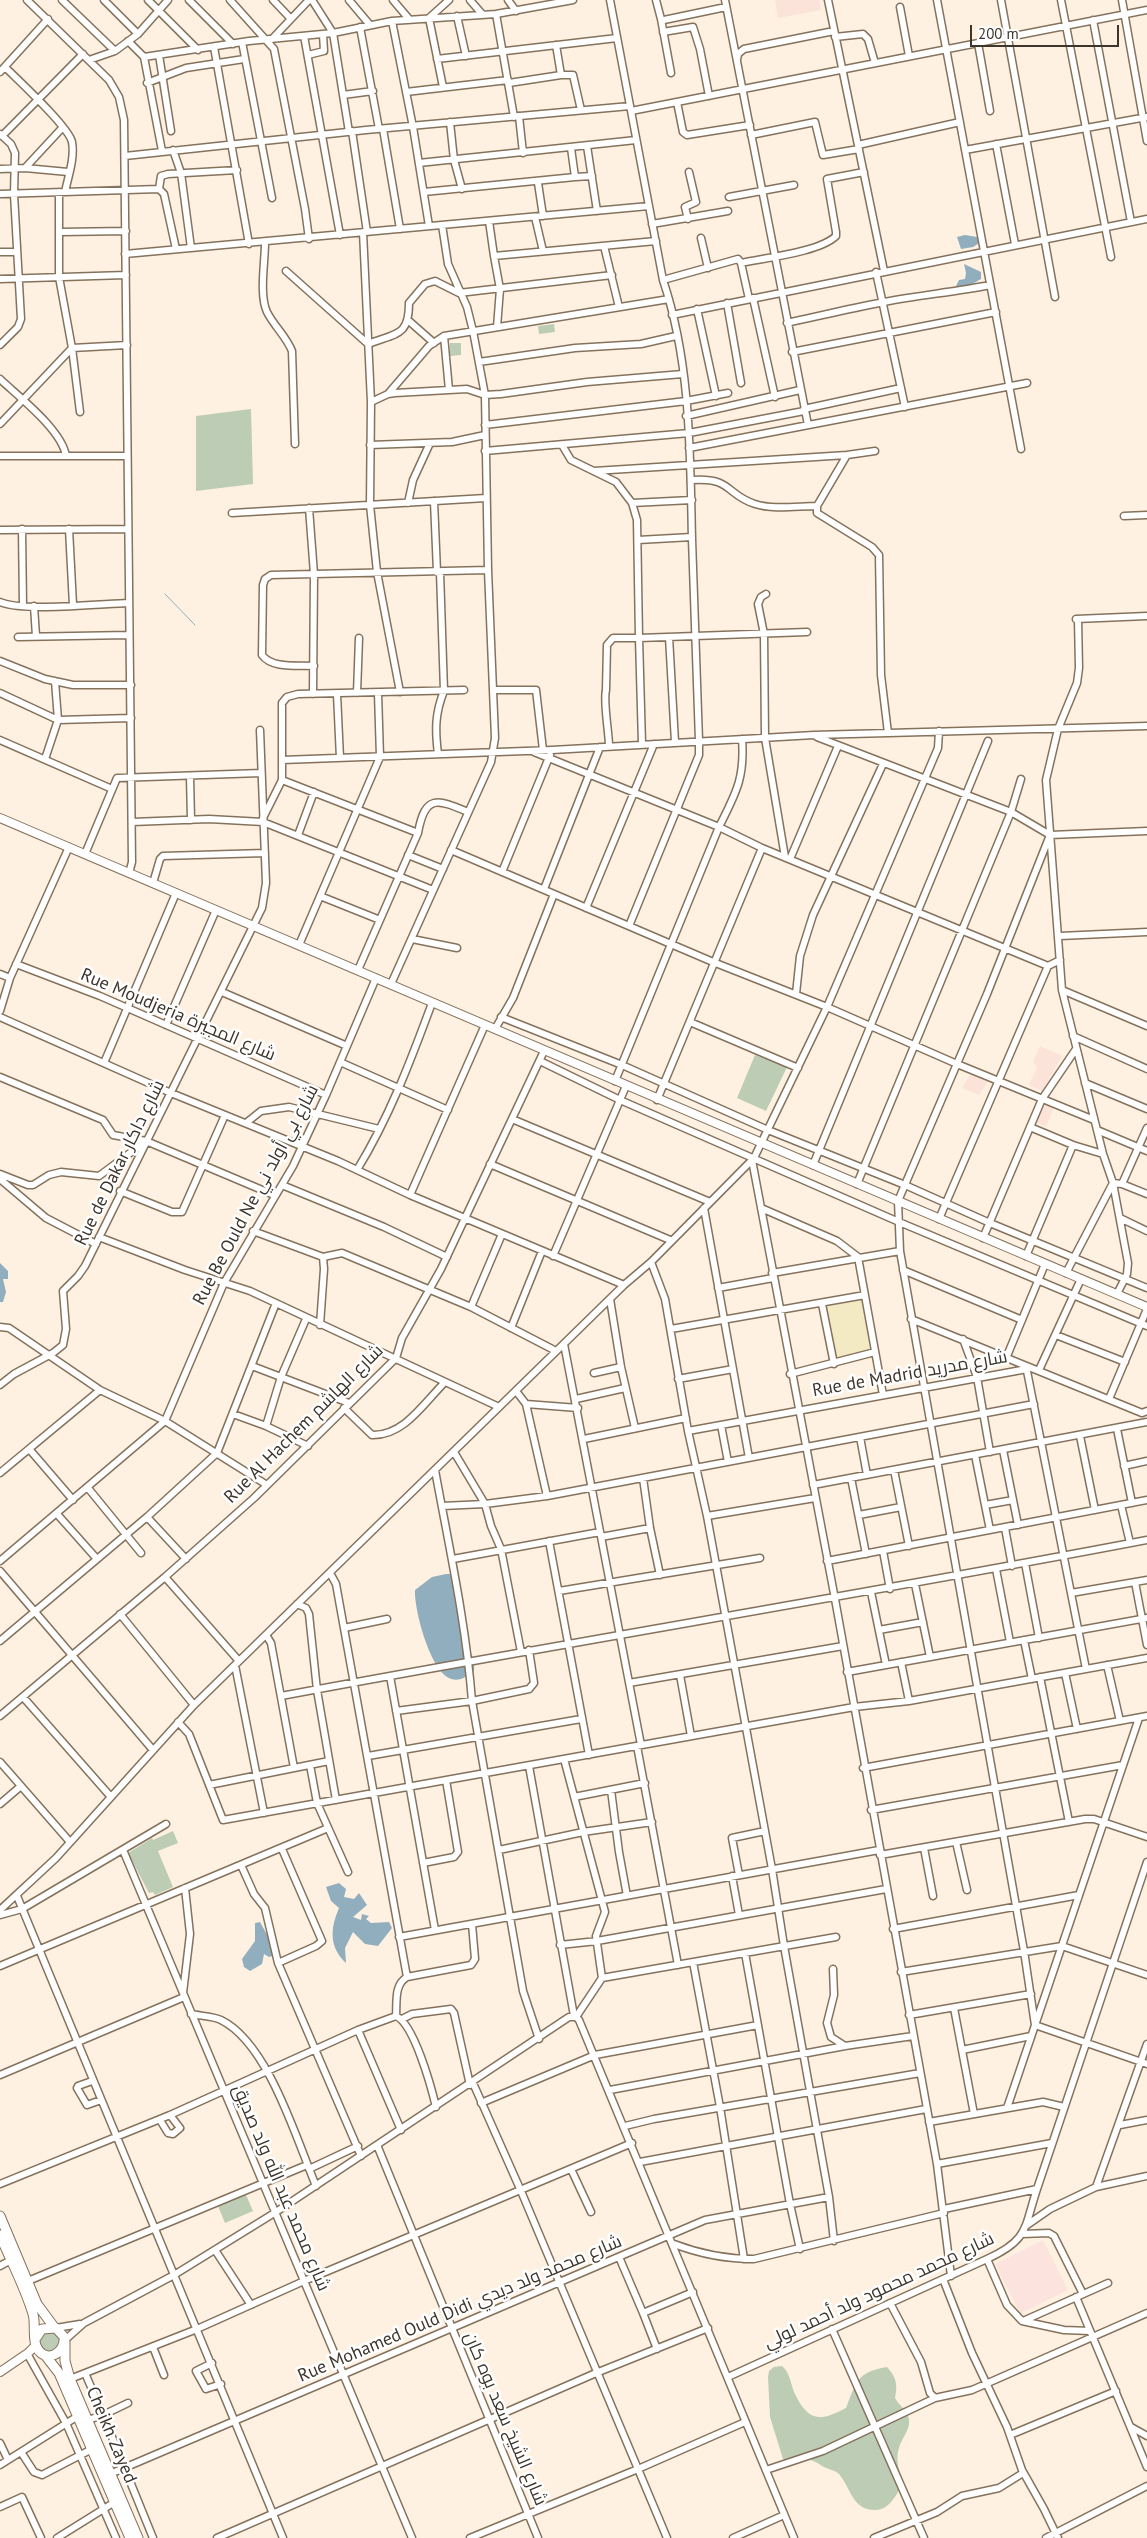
<!DOCTYPE html>
<html>
<head>
<meta charset="utf-8">
<style>
  body { margin:0 }
  #map { position:relative; width:1147px; height:2538px; overflow:hidden; background:#fef1e2; font-family:"PT Sans",sans-serif }
  canvas { display:block }
  .scale { position:absolute; left:970px; top:25px; width:149px; height:22px; box-sizing:border-box; border:2px solid #3d352b; border-top:0; padding-left:6px; font-size:15px; line-height:18px; white-space:nowrap; color:#3d352b; -webkit-text-stroke:4px #fff; paint-order:stroke }
</style>
</head>
<body>
<div id="map">
<canvas width="1147" height="2538"></canvas>
<div class="scale">200 m</div>
</div>
<script>
const c = document.querySelector('canvas').getContext('2d');
c.lineJoin = 'round';
function paint(path, color) { c.fillStyle = color; c.fill(path, 'evenodd'); }
function stroke(path, color, width, dash) { c.strokeStyle = color; c.lineWidth = width; c.lineCap = dash ? 'butt' : 'round'; c.setLineDash(dash || []); c.stroke(path); }
function write(font, color, halo, rows, align = 'center') {
  c.font = font + ' "PT Sans",Cairo,sans-serif'; c.lineWidth = 5; c.setLineDash([]); c.textBaseline = 'middle'; c.strokeStyle = halo; c.fillStyle = color; for (const [text, x, y, turn = 0] of rows) {
    c.save(); c.translate(x, y); c.rotate((+turn || 0) * Math.PI / 180); c.textAlign = isNaN(turn) ? turn : align; if (halo) c.strokeText(text, 0, 0); c.fillText(text, 0, 0); c.restore();
  }
}
const industrial = new Path2D(`
  M1043,2240L1068,2290L1020,2314L995,2264Z`);
const education = new Path2D(`
  M775,0H819L821,10L778,18Z
  M1040,1046L1062,1056L1042,1091L1029,1085L1037,1067L1033,1062Z
  M973,1070L990,1078L979,1095L962,1088Z
  M1044,1103L1054,1107L1046,1127L1036,1122Z`);
const green = new Path2D(`
  M554,324L555,332L539,334L538,326Z
  M450,343H461V355L450,356Z
  M251,409L253,484L196,491V416Z
  M755,1055L787,1067L766,1111L737,1098Z
  M173,1831L178,1843L158,1851L173,1887L155,1895L153,1892L149,1893L128,1853L152,1838L153,1840Z
  M246,2195L253,2211L225,2223L218,2206Z
  M47,2329L61,2335L60,2346L51,2352C41,2350 39,2346 39,2336Z
  M782,2366C791,2374 790,2384 795,2394C809,2423 821,2421 846,2408C856,2383 856,2372 887,2367C896,2377 898,2384 895,2398C899,2406 908,2410 909,2420C910,2431 902,2437 899,2448C892,2470 912,2479 891,2502C887,2507 881,2510 875,2510C852,2510 851,2488 839,2474C835,2470 827,2469 822,2466C810,2458 804,2458 790,2462L783,2459L770,2417L768,2377L769,2371L774,2367Z`);
const sand = new Path2D(`
  M862,1300L870,1349L837,1360L824,1307Z`);
const water = new Path2D(`
  M965,235L977,237L981,242L973,247L961,249L957,237Z
  M964,264L981,272V279L960,291L956,286L959,280L965,279L966,273Z
  M0,1263L8,1271V1279H3L6,1292L3,1302H0Z
  M446,1574H450L455,1582C458,1601 461,1622 465,1642C468,1655 476,1652 474,1671C467,1676 459,1683 449,1678C430,1669 414,1610 415,1590L432,1577Z
  M339,1883L346,1889L344,1897L354,1899L359,1893L367,1905L353,1917L361,1920L362,1914L369,1916L366,1919L371,1923L389,1922L392,1928L378,1946L365,1944L353,1932L345,1948L346,1963C329,1947 330,1929 339,1908L331,1901L326,1887Z
  M260,1922L275,1949V1955L269,1957L264,1954L262,1964L250,1971L244,1967L242,1959L255,1941V1923Z`);
const stream = new Path2D(`
  M165,594L195,625`);
const minor = new Path2D(`
  M27,0L109,80L119,97L124,120L132,862L129,873
  M62,0L115,51
  M104,0L138,34
  M148,0L198,50
  M189,0L233,44
  M230,0L274,49L305,209L309,239
  M273,0L291,19
  M312,0L333,33L349,132
  M349,0L370,25
  M393,0L409,19
  M470,0L482,14
  M508,0L516,11
  M610,0L663,280C691,363 690,453 692,539C694,607 697,674 699,741V755L629,926
  M656,0L661,19L664,20L726,7
  M725,0L808,425
  M828,0L884,271
  M937,0L1021,449
  M1001,0L1055,297
  M1061,0L1111,257
  M1122,0L1147,141
  M900,7L909,56
  M496,14L514,117
  M457,16L466,56
  M661,19L671,73
  M1093,20L1131,222
  M392,21L413,127L429,226
  M360,27L379,129
  M663,32L693,27L700,49L709,96
  M304,36L340,235
  M835,37L863,34L868,39L875,63
  M272,39L309,0
  M128,41L144,57L162,151
  M242,42L272,198
  M978,43L990,111
  M214,47L249,244
  M159,55L171,131
  M308,55L324,51L323,34
  M144,57L249,41L333,33L392,21L496,14L573,0
  M437,59L617,38
  M89,60L115,51L138,34L168,0
  M737,60L738,54L744,49L834,31
  M5,67C18,80 69,127 72,142C75,158 68,177 65,192
  M0,72L48,19
  M561,75H573L581,110
  M147,83L186,68L244,59
  M509,83L561,75L556,45
  M443,87L429,18L449,0
  M406,92L508,80
  M343,95L373,91
  M677,102L683,132L687,135L750,125
  M631,111L1147,10
  M519,116L523,153
  M450,122L454,160L462,189
  M383,129L400,229
  M352,131L367,232
  M0,134L11,144L15,153L14,194L21,319L18,327L0,345
  M751,135L815,122L823,155L859,149
  M2,136L83,54
  M996,144L1015,244
  M858,145L960,122
  M587,146L597,211
  M173,150L181,173L191,248
  M965,150L1147,117
  M125,156L366,130L630,106
  M419,163L636,140
  M25,168L68,172
  M0,169L25,168L63,127
  M575,177L592,176
  M538,183L543,216
  M159,189L161,176L168,174L237,170
  M59,192V277L72,348L80,412
  M424,192L575,177L571,148
  M0,194L159,189L164,194L176,249
  M729,197L794,185
  M535,217L543,251
  M688,219L685,207L696,202L689,172
  M489,221L494,256L656,241
  M652,224L728,211
  M61,232L126,231
  M363,232L371,402L370,505L377,572L400,692
  M701,238L708,268
  M265,243C265,262 259,295 267,312C274,326 286,336 292,351L295,444
  M604,246L619,307
  M0,252H16
  M125,254L649,206
  M494,256L500,289L497,327
  M741,263L749,299
  M286,271L368,344C396,333 409,337 409,303L425,284L435,281L459,293L612,275
  M876,272L905,407
  M0,279L126,275
  M663,280L738,259L741,263C764,258 820,252 836,236V232L827,179L864,172
  M753,298L775,397
  M727,303L741,383
  M697,309L716,396
  M672,315L1147,219
  M409,321L434,343
  M787,323C819,316 852,308 884,302C920,295 955,292 990,285
  M444,336L449,390
  M792,352L996,312
  M479,362L575,348L641,344L676,336
  M0,379C19,397 62,430 66,456
  M388,394L429,346L444,336L669,299
  M371,402L388,394L395,393L467,389L485,395L501,394L587,382L683,374
  M804,409L901,388
  M686,416L800,390
  M0,424L72,348L127,345
  M485,425L686,401L728,393
  M370,445L452,442L485,435
  M562,445L571,460L616,482L632,503L637,520L639,638H613L607,645L606,690C603,701 609,733 609,746
  M689,448L1027,383
  M485,451L689,433L804,411
  M875,451L847,455L817,506V513L872,547L879,555L881,675L888,733
  M0,456H127
  M594,471L847,455
  M692,480C732,477 726,495 755,504C773,510 798,506 817,506
  M434,501L437,572
  M408,503L413,480L430,443
  M632,503L692,500
  M309,508L314,574L313,694
  M232,513L486,498
  M1124,516L1147,515
  M22,529L23,606
  M69,529L73,605
  M0,530L128,529
  M638,540L692,537
  M766,594L761,597L758,604L764,634L765,738L785,857
  M0,602C22,612 100,604 128,603
  M34,606L36,636
  M1076,619L1147,616
  M1078,619L1079,668L1077,683L1058,729L1046,780L1062,990L1103,1154L1113,1183L1128,1263L1127,1274L1117,1294
  M18,637L129,635
  M669,637L675,742
  M0,661L45,679L73,685H131
  M314,666C298,665 272,669 262,655L263,585L265,579L271,575L488,570
  M493,690H536L543,750
  M0,693L58,720L131,718
  M357,693L359,638
  M337,694L340,758
  M939,731L938,748L827,1007L957,1064L1094,1120
  M817,737L1011,812L1050,835L1147,831
  M0,740L112,789
  M642,744L639,638L807,632
  M534,752L719,827L762,848L1048,966
  M438,754C435,730 435,713 444,691L440,572
  M45,759L58,720L55,681
  M282,760V703L287,697L298,694L464,690
  M190,776L191,820
  M282,780L418,833
  M263,818L282,780V760L552,750L814,735L1147,726
  M132,822L209,819L263,822L433,890
  M298,835L314,792
  M1050,835L987,994L898,1201L900,1251L1024,1951L1035,2025L1147,2064
  M85,854L117,778L261,773
  M408,855L443,869
  M790,859L838,746
  M502,872L550,755
  M153,883L160,859L163,856L265,853
  M544,889L600,747
  M320,896L380,920
  M586,908L654,744
  M1060,936L1147,932
  M412,939L457,948
  M299,945L380,757L378,693
  M16,964L100,996L326,1095
  M358,970L418,833C425,794 437,799 468,812
  M0,974L10,978
  M391,984L491,762L495,738L488,570L485,395L473,331L467,307L448,264L442,225
  M1062,990L1147,1026
  M222,992L347,1046
  M796,994L800,956L813,915L883,764
  M0,1011L10,978L69,847
  M0,1017L171,1093L338,1161L410,1195L624,1285
  M501,1017L622,1065L768,1130L905,1185L990,1223L1147,1288
  M690,1022L798,1068
  M166,1025L216,910
  M495,1029L513,998L554,894
  M1073,1036L1147,1069
  M540,1061L620,1100L899,1222L1147,1326
  M340,1062L448,1110
  M104,1063L176,893
  M0,1077L103,1120L113,1135L146,1141L274,1195
  M615,1081L719,827C736,793 745,778 742,739
  M1085,1083L1147,1109
  M657,1100L762,848
  M512,1119L710,1202
  M246,1123L261,1111L289,1107L379,1129
  M1030,1127L1073,1145L1103,1154
  M1097,1130L1147,1151
  M752,1160L835,1599L937,2164L951,2276
  M490,1164L670,1240
  M813,1165L988,741
  M357,1170C389,1118 411,1060 432,1003
  M0,1174L28,1185H33L49,1175L61,1172L99,1176L145,1142
  M0,1179L46,1218L96,1244
  M857,1184L1011,812L1021,779
  M1122,1184L1147,1128
  M282,1185L384,1227L447,1257
  M120,1191L172,1212H182L225,1115
  M410,1195L485,1025
  M704,1208L749,1458
  M761,1208L837,1241L858,1257L883,1395
  M1120,1218L1147,1231
  M939,1219L1048,966L1060,960
  M253,1231L323,1257L342,1253L471,1307
  M502,1234L471,1307L556,1351
  M99,1237L185,1270L250,1291L499,1407
  M983,1238L1042,1099L1076,1049
  M553,1256L626,1086
  M1026,1256L1073,1145
  M651,1262L665,1299L688,1431L707,1516L772,1869L784,1946L829,2197L834,2241
  M903,1270L1022,1320
  M772,1273L900,1251
  M1066,1273L1113,1183L1122,1184L1147,1194
  M718,1288L773,1278
  M610,1299L621,1367L635,1428
  M822,1304L834,1364
  M306,1319L281,1377L266,1426L308,1446
  M911,1319L1142,1413L1147,1411
  M320,1325L324,1269L323,1257
  M0,1327L9,1328L100,1390L165,1421L267,1485
  M511,1328L542,1251
  M671,1329L865,1295
  M1056,1335L1125,1362
  M963,1339L977,1377L990,1452
  M564,1344L641,1745
  M1007,1356L1045,1264
  M252,1366L349,1403
  M1026,1366L1086,1669
  M1039,1370L1081,1279
  M594,1373L621,1367
  M790,1374L875,1352
  M678,1379L733,1369
  M0,1385L14,1374L53,1353L63,1345L66,1329L63,1291L78,1276L85,1266L262,908L266,883L260,730
  M516,1391L526,1404L547,1496
  M576,1399L625,1388
  M1109,1399L1147,1309
  M526,1404L578,1408
  M344,1408L372,1435C404,1436 424,1403 445,1382
  M233,1414L266,1426
  M721,1425L728,1462
  M1117,1429L1132,1503
  M688,1431L1027,1369
  M1080,1436L1095,1510
  M860,1437L867,1475
  M584,1439L686,1418
  M30,1450L73,1500
  M1003,1450L1018,1525
  M454,1452L485,1504L491,1526L501,1549L521,1652
  M975,1455L990,1530
  M1124,1466L1147,1461
  M435,1470C449,1547 466,1623 472,1701L523,1991L539,2039
  M894,1470L909,1546
  M0,1473L100,1390
  M643,1478L650,1528L660,1575
  M851,1478L866,1554
  M813,1485L1147,1422
  M88,1488L141,1553
  M985,1505L1013,1500
  M1121,1505L1130,1543
  M442,1506L485,1504L547,1496L1034,1404
  M57,1514L97,1559
  M859,1515L901,1507
  M707,1516L815,1498
  M147,1517L186,1559
  M1005,1528L1012,1566
  M601,1537L650,1528
  M549,1541L589,1755
  M883,1551L890,1589
  M453,1559L600,1532
  M0,1561L165,1421L224,1283L293,1166L326,1095L376,978
  M827,1561L1147,1500
  M1025,1563L1039,1638
  M996,1569L1010,1642
  M0,1571L153,1750
  M330,1573L336,1584L407,1977
  M165,1577L239,1661
  M1135,1582L1147,1645
  M915,1584L930,1657
  M559,1591L760,1558
  M871,1592L886,1665
  M1071,1593L1147,1580
  M297,1604L306,1608L309,1614L317,1690L336,1800
  M120,1614L194,1705
  M344,1628L387,1619
  M879,1630L923,1622
  M266,1635L271,1643L294,1768
  M1024,1640L1032,1679
  M0,1641L147,1517L217,1453L276,1303
  M901,1662L909,1701
  M235,1665L264,1813
  M1107,1665L1120,1721
  M847,1672L1147,1618
  M1065,1673L1077,1729
  M680,1675L691,1736
  M390,1676L435,1930
  M1040,1677L1069,1822
  M629,1683L843,1646
  M281,1696C569,1642 859,1595 1147,1540
  M23,1697L111,1797
  M396,1711L472,1701L529,1689L534,1683L529,1650
  M0,1716L165,1577L254,1498L396,1358L402,1338L441,1269L544,1051
  M178,1722L189,1734L223,1820L854,1707L909,1701L1147,1658
  M637,1746L678,1965
  M368,1756L581,1719
  M564,1759L605,1912L596,1936L602,1978L576,2017
  M0,1762L70,1842
  M310,1765L317,1803L348,1872
  M529,1766L574,2016
  M863,1768L1147,1716
  M209,1785L329,1761
  M611,1790L619,1852L627,1896
  M574,1797L645,1783
  M0,1804L21,1786
  M871,1810L1123,1765
  M956,1842L967,1890
  M924,1848L933,1896
  M123,1850L412,2538
  M499,1850L583,1832L652,1822
  M880,1855L1085,1819H1094L1147,1837
  M423,1863L454,1857L458,1852L446,1780
  M241,1865L254,1894L265,1908L278,1963L361,2156
  M739,1875L732,1838L765,1831
  M732,1876L739,1915
  M17,1896L283,2538
  M0,1910L56,1858L194,1705L624,1285L651,1262L754,1158L827,1007L713,962L451,850
  M0,1915L22,1909L166,1824
  M893,1929L1079,1895
  M399,1937L879,1850
  M560,1945L597,1941L886,1889
  M745,1953L790,2204L800,2249
  M693,1962L720,2107L744,2259
  M278,1963L316,1946L322,1941L282,1849
  M0,1966L328,1828
  M833,1969L834,1995L827,2023L831,2037L845,2046
  M901,1972L1062,1946L1147,1975
  M602,1978L836,1937
  M183,1993L190,1934L185,1888
  M954,2008L974,2114
  M191,2014C200,2016 213,2016 221,2020C268,2043 296,2138 316,2186
  M909,2015L1031,1994
  M396,2016C397,2001 394,1985 407,1977L471,1965L475,1959L472,1924
  M576,2017L579,2020L794,2538
  M402,2019L412,2014L451,2009L454,2013L470,2085
  M358,2030L401,2130
  M962,2050L1031,2036
  M0,2075L184,1997
  M92,2081L78,2086L77,2088L87,2105L101,2100
  M473,2083L521,2191L667,2538
  M610,2090L845,2046L913,2036
  M481,2103L595,2055L758,2025
  M1007,2108L1139,1718
  M160,2120L168,2133L173,2134L180,2128L170,2115
  M929,2122L1043,2102L1064,2107
  M1120,2125L1147,2120
  M625,2126L654,2119L920,2073
  M377,2145L538,2538
  M640,2162L926,2109
  M937,2164L1052,2143
  M309,2169L358,2146
  M571,2169L591,2212
  M0,2184L170,2115L358,2030L396,2016C414,2024 431,2086 436,2107
  M1096,2187L1147,2044
  M944,2209L1037,2189
  M1027,2225L1050,2209L1096,2187L1147,2176
  M1022,2234L1049,2233L1054,2236L1083,2294
  M674,2244C700,2254 726,2259 754,2259L944,2213
  M215,2250L251,2305
  M619,2257L643,2313
  M987,2259L1007,2305L1022,2321L1064,2330L1090,2331
  M0,2266L11,2260
  M943,2279L972,2353L1007,2427L1022,2470L1044,2509L1058,2538
  M28,2281L307,2165
  M1076,2297L1147,2467
  M890,2303L921,2362L930,2393L935,2398L972,2390L1147,2313
  M1023,2321L1108,2283
  M56,2328L80,2324
  M832,2329L924,2538
  M65,2340L84,2323L174,2275L276,2212L569,2017H576
  M153,2347L164,2375
  M657,2349L643,2313L693,2292
  M29,2357L66,2423L116,2538
  M212,2363L196,2371L206,2389L221,2384
  M85,2373L103,2415L128,2403
  M728,2377L987,2259C1029,2240 1024,2228 1037,2189L1147,1862
  M70,2379L197,2329L304,2281L632,2143
  M88,2420L103,2415L153,2538
  M1131,2427L1147,2436
  M1010,2435L1116,2391
  M0,2443L8,2460
  M21,2452L34,2472L42,2475L92,2449
  M0,2465L78,2416
  M766,2470L823,2451L935,2398
  M110,2474L705,2220L829,2197
  M0,2507L22,2497L41,2538
  M57,2538L118,2500
  M217,2538L596,2373L708,2328
  M470,2538L638,2469L745,2422
  M733,2538L784,2515
  M874,2538L937,2512L962,2496L999,2488L1023,2473
  M1046,2538L1147,2486`);
const major = new Path2D(`
  M0,818L1147,1307
  M0,2372L28,2353L36,2345`);
const highway = new Path2D(`
  M0,2216L37,2304L54,2327
  M0,2235C11,2261 25,2287 33,2314C36,2324 32,2339 37,2348C46,2364 66,2353 64,2337L56,2328L42,2329L36,2338
  M65,2342V2361L70,2379L138,2538
  M45,2355L59,2373L130,2538`);
const streetNames = [
  ["Rue Moudjeria شارع المجيرة",178,1015,23],
  ["Rue de Dakar شارع داكار",120,1163,-64],
  ["Rue Be Ould Ne شارع بي أولد ني",256,1195,-62],
  ["Rue de Madrid شارع مدريد",910,1374,-10],
  ["Rue Al Hachem شارع الهاشم",304,1424,-45],
  ["شارع محمد عبد الله ولد صديق",281,2188,67],
  ["شارع محمد محمود ولد أحمد لولي",879,2291,-25],
  ["Rue Mohamed Ould Didi شارع محمد ولد ديدي",460,2309,-23],
  ["شارع الشيخ سعد بوه كان",505,2419,67],
  ["Cheikh Zayed",111,2435,67]
];
paint(industrial, '#fde3dd');
paint(education, '#fce3d9');
paint(green, '#bcccb5');
paint(sand, '#f3eac4');
paint(water, '#90aebe');
stroke(stream, '#90aebe', 1);
stroke(minor, '#85725c', 9);
stroke(major, '#85725c', 10);
stroke(highway, '#85725c', 11);
stroke(minor, '#fff', 6);
stroke(major, '#fff', 8);
stroke(highway, '#fff', 9);
write('18px', '#3d352b', '#fff', streetNames);
</script>
</body>
</html>
